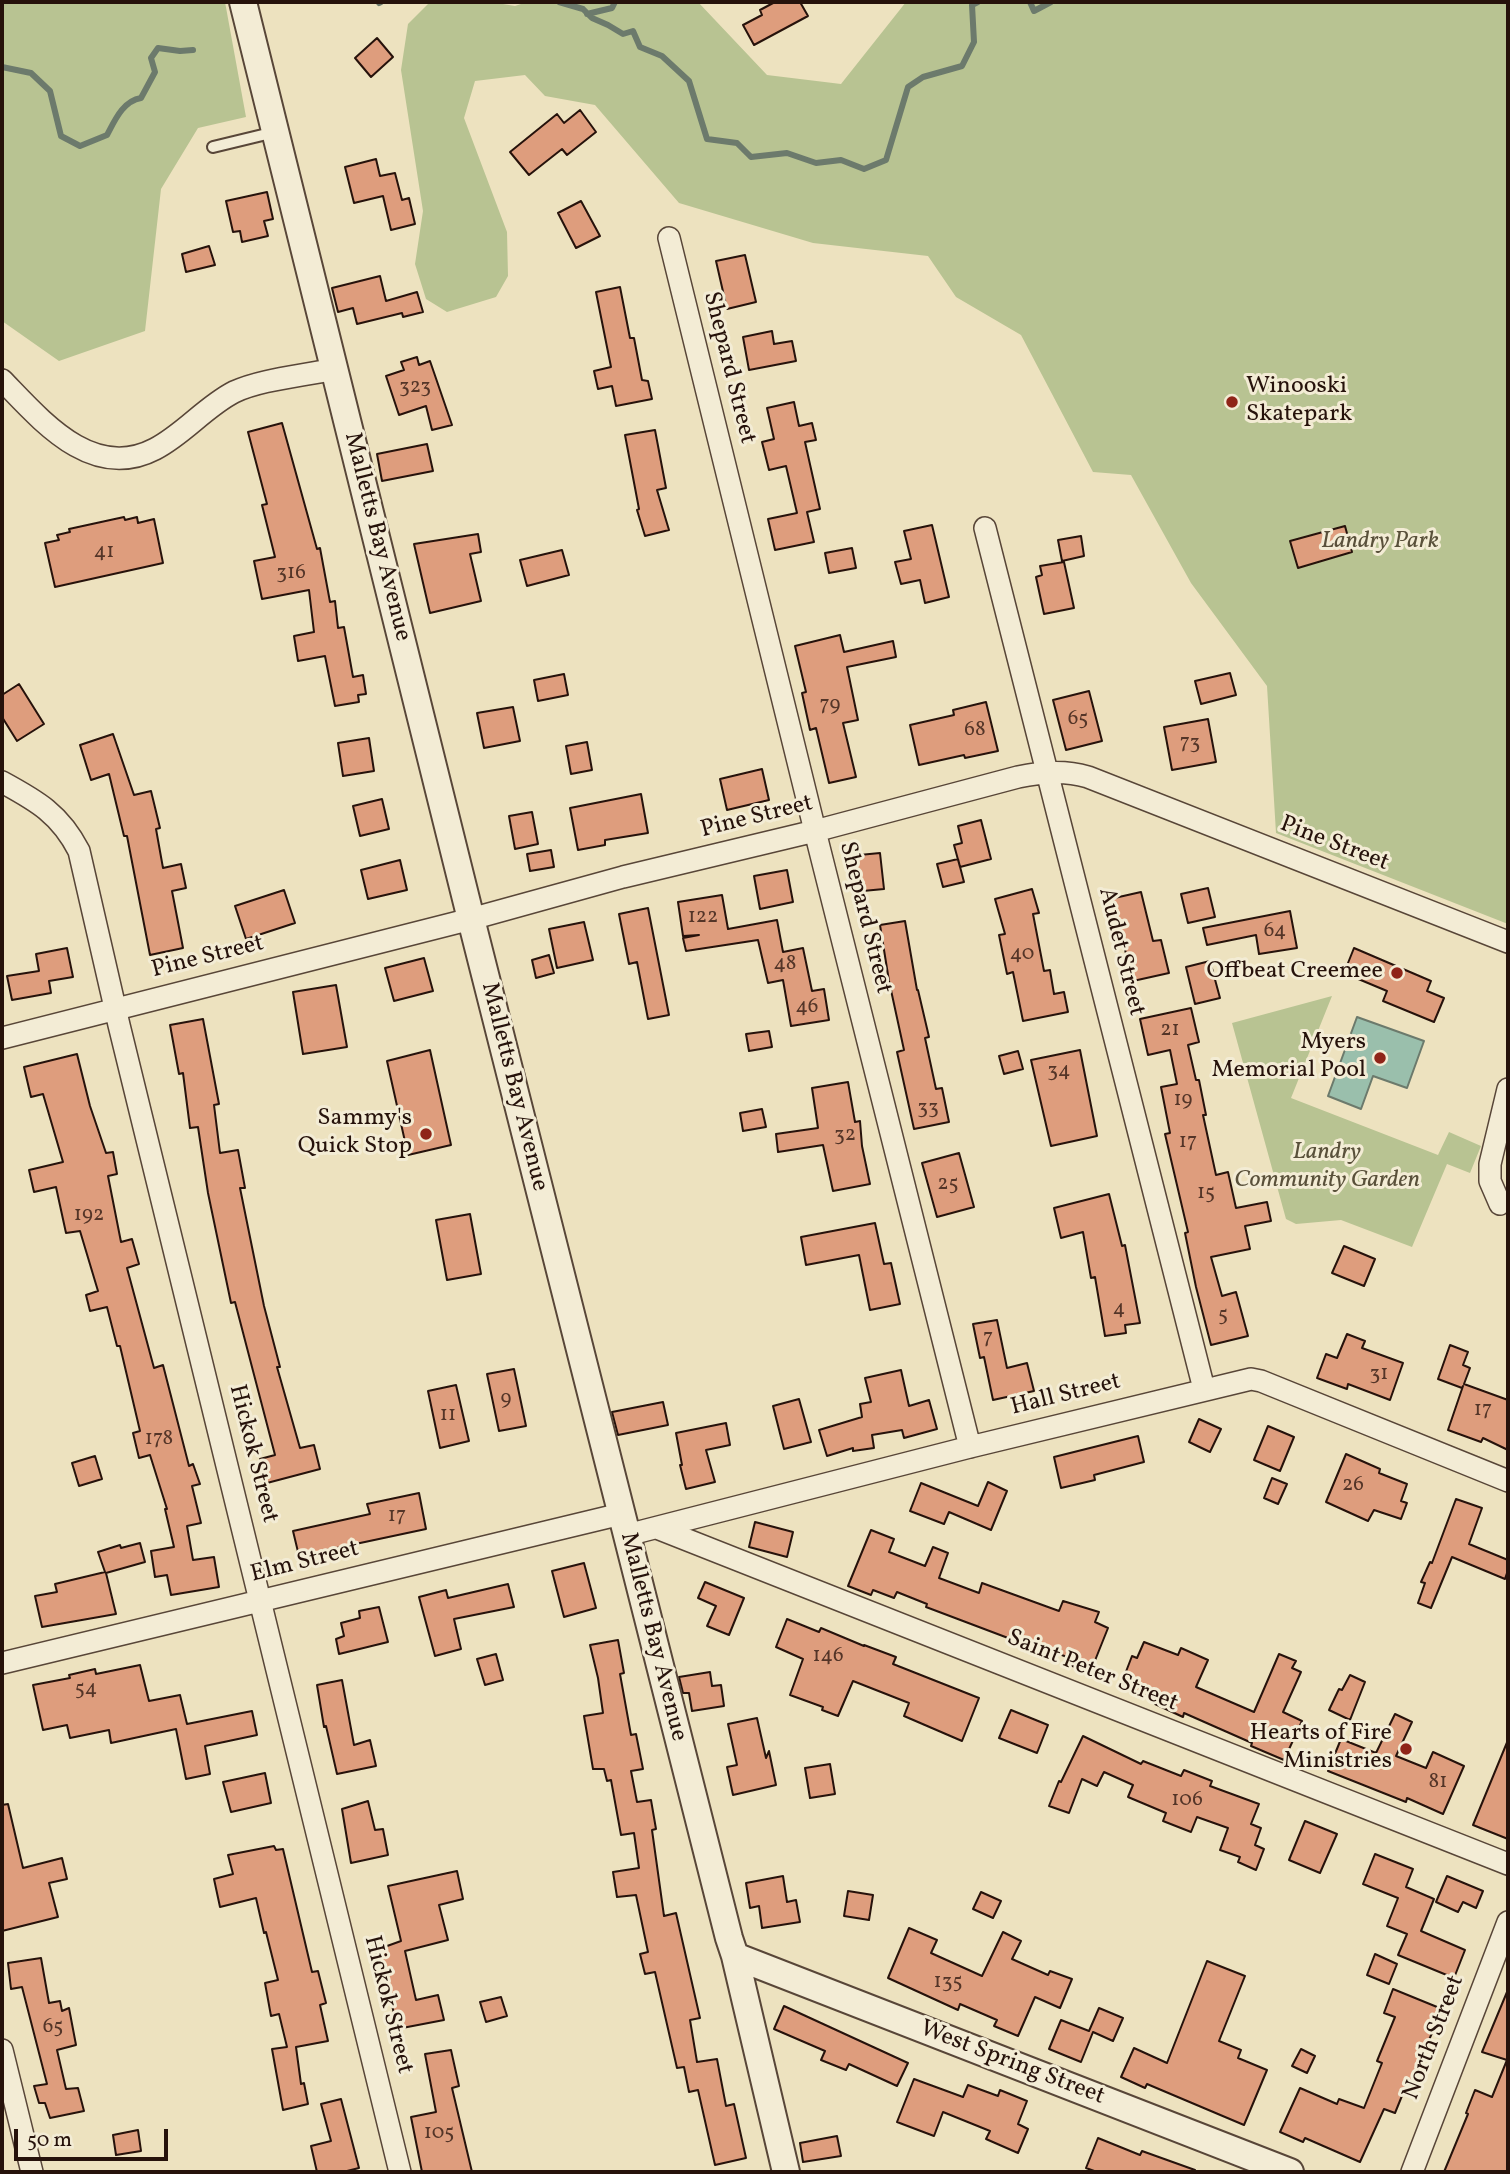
<!DOCTYPE html>
<html>
<head>
<meta charset="utf-8">
<style>
  body { margin:0 }
  #map { position:relative; width:1510px; height:2174px; overflow:hidden; background:#ede2bf; font-family:Vollkorn,serif }
  canvas { display:block }
  .frame { position:absolute; inset:0; border:4px solid #26120b; pointer-events:none }
  .scale { position:absolute; left:14px; top:2129px; width:154px; height:32px; box-sizing:border-box; border:4px solid #26120b; border-top:0; padding-left:9px; font-size:21px; line-height:24px; white-space:nowrap; color:#26120b; -webkit-text-stroke:5px #f3ecd5; paint-order:stroke }
</style>
</head>
<body>
<div id="map">
<canvas width="1510" height="2174"></canvas>
<div class="frame"></div>
<div class="scale">50 m</div>
</div>
<script>
const c = document.querySelector('canvas').getContext('2d');
c.lineJoin = 'round';
function paint(path, color) { c.fillStyle = color; c.fill(path, 'evenodd'); }
function stroke(path, color, width, dash) { c.strokeStyle = color; c.lineWidth = width; c.lineCap = dash ? 'butt' : 'round'; c.setLineDash(dash || []); c.stroke(path); }
function write(font, color, halo, rows, align = 'center') {
  c.font = font + ' Vollkorn,serif'; c.lineWidth = 6; c.setLineDash([]); c.textBaseline = 'middle'; c.strokeStyle = halo; c.fillStyle = color; for (const [text, x, y, turn = 0] of rows) {
    c.save(); c.translate(x, y); c.rotate((+turn || 0) * Math.PI / 180); c.textAlign = isNaN(turn) ? turn : align; if (halo) c.strokeText(text, 0, 0); c.fillText(text, 0, 0); c.restore();
  }
}
const green = new Path2D(`
  M2,2C31,2 61,6 89,2H225L246,117L198,128L161,189L145,331L59,361L2,321Z
  M430,2H491L515,6L527,2H698L767,75L841,84L906,2H1508V924L1276,833L1267,686L1191,583L1131,475L1093,472L1021,335L956,297L928,256L813,243L679,203L595,105L545,96L525,75L475,81L464,118L507,232L508,276L496,297L447,312L426,299L415,264L423,211L401,70L408,24Z
  M1332,996L1291,1098L1438,1155L1449,1132L1481,1146L1470,1173L1447,1164L1412,1247L1341,1220L1296,1224L1286,1219L1232,1023Z`);
const water = new Path2D(`
  M1357,1017L1424,1041L1407,1088L1373,1076L1361,1109L1328,1096Z`);
const stream = new Path2D(`
  M559,2L583,9L592,18L608,25L623,34L633,31L640,47L662,56L689,81L707,139L737,143L751,157L787,153L816,163L841,160L864,169L886,160L908,87L923,77L962,66L974,42L972,5L978,2
  M1030,2L1034,11L1051,2
  M379,3L381,2
  M587,14L612,8L615,2
  M2,67L31,73L50,91L61,136L80,146L107,135C115,120 123,101 141,98L155,72L151,58L158,48L180,51L193,50`);
const building = new Path2D(`
  M775,2H800L808,16L754,45L743,25L762,15L760,10Z
  M377,38L393,57L371,77L355,58Z
  M580,110L596,132L567,155L562,149L529,175L510,152L557,114L564,123Z
  M376,159L380,176L395,173L402,200L409,198L415,224L391,230L383,196L354,203L345,167Z
  M267,192L273,219L264,221L268,236L242,242L240,231L233,232L226,201Z
  M581,201L600,236L576,248L558,213Z
  M209,246L215,265L186,272L182,254Z
  M745,255L756,302L727,309L716,261Z
  M380,276L386,301L417,292L423,312L403,317L402,313L357,324L353,308L338,312L332,288Z
  M620,287L630,338H634L642,380L648,381L652,399L616,406L612,386L598,389L594,371L611,367L596,292Z
  M772,331L774,344L792,341L796,361L749,370L743,337Z
  M417,357L419,365L430,361L452,425L432,430L426,406L399,415L386,376L404,370L401,362Z
  M794,402L799,426L812,423L816,440L805,442L820,509L807,512L814,542L775,550L768,519L797,513L786,466L769,470L762,442L774,439L767,408Z
  M282,423L317,549L320,548L330,602L335,601L338,628L344,627L353,677L363,675L366,694L358,695L359,702L335,706L325,656L298,661L294,636L314,632L309,590L262,599L254,561L275,557L262,505L267,504L248,432Z
  M655,430L666,488L657,490L669,530L645,536L637,510L639,509L625,435Z
  M427,444L433,471L382,481L377,454Z
  M124,517L125,520L137,517L138,523L154,519L163,563L55,587L45,543L59,540L57,535L70,532L69,529Z
  M932,525L949,597L925,603L920,580L901,584L895,562L911,559L904,531Z
  M1345,526L1352,552L1298,568L1290,541Z
  M478,534L481,552L470,554L481,601L430,613L414,544Z
  M1081,536L1084,556L1062,561L1058,540Z
  M852,548L856,568L829,573L825,553Z
  M562,550L569,575L527,586L520,560Z
  M1064,562L1074,608L1044,614L1036,577L1042,575L1040,566Z
  M840,635L844,652L893,641L896,657L847,667L858,720L843,723L856,777L829,783L816,728L810,730L802,693L806,692L795,646Z
  M1230,673L1236,695L1201,704L1195,681Z
  M564,674L568,695L538,701L534,680Z
  M19,684L44,724L17,741L2,717V695Z
  M1089,691L1102,741L1066,750L1053,700Z
  M986,702L998,751L965,758L964,755L919,765L910,725L954,715L953,710Z
  M513,707L520,741L484,748L477,713Z
  M1208,719L1216,762L1172,770L1164,727Z
  M113,734L134,795L151,791L160,828L156,829L163,868L181,864L186,888L172,891L183,948L150,955L127,836H124L109,774L91,780L80,745Z
  M369,738L374,771L343,776L338,743Z
  M587,742L592,770L571,774L566,746Z
  M762,769L769,800L727,810L720,779Z
  M641,794L648,833L605,840V845L578,850L570,808Z
  M382,799L389,829L360,836L353,806Z
  M532,812L538,844L515,849L509,816Z
  M981,820L991,859L960,867L954,845L962,843L958,826Z
  M551,850L554,867L530,871L527,854Z
  M880,853L884,889L852,892L849,856Z
  M958,859L964,882L943,887L937,864Z
  M400,860L407,890L368,899L361,870Z
  M787,870L793,902L760,909L754,876Z
  M1208,888L1215,917L1188,923L1181,894Z
  M1032,889L1039,913L1033,914L1044,971L1050,970L1054,994L1064,992L1068,1012L1023,1021L1013,972L1007,974L999,935L1005,934L995,899Z
  M284,890L295,923L246,939L235,906Z
  M1141,892L1153,941L1161,940L1169,973L1133,981L1122,938L1119,939L1110,899Z
  M722,895L728,929L777,920L783,952L803,948L812,991L824,989L829,1020L791,1026L783,980L768,983L758,940L686,951L683,938L699,935L683,936L678,902Z
  M648,908L669,1015L648,1019L637,962L629,964L619,914Z
  M1290,911L1297,948L1259,954L1256,935L1207,945L1203,928Z
  M905,921L917,990H918L929,1037L925,1038L936,1089L942,1088L949,1122L914,1129L897,1052L904,1050L889,981L880,925Z
  M584,922L593,960L557,968L549,929Z
  M67,948L73,977L49,981L51,993L12,1000L7,976L39,971L36,954Z
  M1354,948L1431,981L1427,991L1444,998L1434,1022L1383,1001L1387,991L1344,973Z
  M549,955L554,973L536,978L532,960Z
  M424,958L433,991L394,1001L385,968Z
  M1210,961L1220,998L1195,1004L1186,967Z
  M336,985L347,1047L303,1054L293,992Z
  M1191,1008L1199,1042L1188,1045L1196,1080H1199L1206,1115H1203L1216,1175L1228,1172L1236,1208L1267,1202L1271,1221L1245,1226L1250,1249L1211,1257L1222,1296L1236,1292L1248,1336L1211,1345L1196,1287L1185,1233L1188,1232L1165,1134L1170,1133L1161,1087L1177,1084L1170,1050L1148,1055L1140,1019Z
  M203,1019L219,1104L214,1105L220,1153L238,1150L245,1188H240L264,1306L280,1367H277L300,1448L314,1445L320,1469L267,1483L260,1459L275,1455L235,1302L231,1303L208,1193L198,1127L190,1128L183,1073L179,1074L170,1025Z
  M769,1031L772,1047L749,1051L746,1034Z
  M430,1050L451,1145L408,1155L387,1061Z
  M1080,1050L1097,1136L1051,1146L1031,1060Z
  M1018,1051L1023,1069L1004,1074L999,1056Z
  M77,1054L90,1106L106,1153L113,1152L117,1174L108,1176L121,1242L132,1239L139,1264L127,1268L154,1368L163,1365L189,1466L193,1464L200,1484L192,1486L201,1523L187,1526L193,1560L214,1557L219,1587L171,1595L167,1575L155,1577L151,1551L174,1547L165,1509H167L150,1455L139,1458L133,1433L140,1431L120,1346H117L107,1307L90,1311L86,1295L98,1291L80,1231L66,1233L56,1187L34,1192L29,1170L63,1162L43,1094L31,1097L24,1067Z
  M848,1082L855,1122L860,1121L862,1146L870,1184L833,1191L823,1145L778,1152L776,1134L818,1128L812,1088Z
  M762,1109L766,1127L743,1131L740,1113Z
  M959,1153L974,1207L937,1217L922,1163Z
  M1109,1194L1122,1246L1125,1245L1140,1323L1125,1325L1126,1333L1105,1336L1095,1277L1091,1278L1083,1232L1061,1238L1054,1208Z
  M470,1214L481,1274L447,1280L436,1220Z
  M875,1223L884,1264L891,1263L900,1304L870,1310L859,1255L806,1265L801,1237Z
  M1344,1246L1375,1259L1364,1286L1332,1273Z
  M997,1320L1007,1368L1027,1363L1034,1391L993,1400L984,1357L980,1358L973,1324Z
  M1347,1334L1365,1341L1362,1348L1403,1363L1390,1400L1348,1384L1347,1389L1317,1378L1326,1354L1337,1358Z
  M1450,1345L1468,1352L1463,1365L1470,1368L1464,1384L1508,1400V1450L1483,1438L1481,1442L1448,1430L1463,1386L1462,1388L1438,1379Z
  M514,1369L526,1426L499,1431L487,1374Z
  M901,1370L909,1406L929,1400L937,1429L904,1438L902,1430L872,1435L874,1448L853,1451V1448L827,1456L819,1430L862,1417L860,1404L871,1402L865,1378Z
  M456,1385L469,1441L440,1448L428,1391Z
  M799,1399L811,1442L784,1449L773,1406Z
  M663,1402L668,1425L618,1435L612,1412Z
  M1199,1419L1221,1429L1210,1452L1189,1442Z
  M726,1423L730,1445L706,1450L715,1482L686,1489L680,1465H682L676,1433Z
  M1268,1426L1294,1437L1280,1471L1254,1460Z
  M1138,1436L1144,1462L1094,1475L1095,1480L1061,1488L1054,1457Z
  M1346,1454L1380,1469L1379,1473L1407,1484L1401,1501L1407,1503L1401,1519L1374,1510L1368,1521L1326,1502Z
  M95,1456L102,1479L79,1486L72,1463Z
  M1272,1478L1287,1484L1278,1504L1264,1498Z
  M988,1482L1007,1491L991,1530L949,1512L944,1524L910,1511L921,1483L978,1506Z
  M419,1493L426,1529L299,1556L293,1531L370,1514L367,1504Z
  M1456,1499L1482,1508L1469,1544L1508,1560V1570L1505,1579L1452,1557L1431,1608L1418,1603L1425,1583L1421,1582L1430,1562L1432,1563Z
  M755,1522L793,1532L787,1557L749,1547Z
  M871,1530L894,1539L889,1552L925,1566L933,1547L948,1553L939,1578L979,1593L982,1583L1059,1611L1063,1601L1099,1612L1095,1622L1108,1628L1090,1673L1065,1663L1067,1657L1033,1644L1030,1651L1015,1644L1016,1641L926,1607L927,1604L897,1592L894,1598L873,1590L871,1595L848,1586Z
  M140,1543L145,1562L106,1573L116,1614L42,1627L35,1596L57,1592L55,1584L105,1572L98,1552L120,1545L121,1548Z
  M584,1563L596,1608L564,1617L552,1571Z
  M705,1582L744,1598L729,1635L707,1626L716,1606L698,1598Z
  M508,1584L514,1607L454,1619L461,1649L435,1656L419,1597L446,1590L448,1598Z
  M379,1607L388,1642L339,1654L336,1639L344,1636L341,1623L360,1618L359,1611Z
  M787,1619L819,1632L821,1628L864,1646V1645L896,1657L893,1664L979,1698L962,1741L904,1716L909,1703L853,1681L838,1716L822,1710L823,1707L790,1695L803,1659L776,1647Z
  M618,1640L624,1673L620,1674L631,1735L636,1734L643,1769L631,1771L637,1802L651,1800L656,1829L652,1830L664,1916L676,1913L700,2018L690,2020L697,2062L717,2059L726,2106L734,2104L746,2158L715,2165L698,2090L689,2092L684,2067L677,2068L655,1972L645,1974L640,1954L648,1952L636,1895L617,1897L613,1872L639,1868L634,1833L621,1835L611,1780L607,1781L604,1769H593L584,1716L603,1713L598,1678L590,1645Z
  M1144,1642L1178,1655L1181,1648L1208,1660L1196,1687L1254,1712L1279,1654L1296,1661L1292,1668L1301,1672L1283,1712L1302,1721L1284,1760L1251,1746L1252,1743L1184,1713L1183,1717L1155,1704L1157,1701L1134,1691L1135,1687L1122,1682L1132,1656L1137,1658Z
  M496,1654L503,1680L485,1685L477,1659Z
  M140,1665L149,1701L180,1695L187,1724L252,1711L257,1735L205,1746L210,1774L186,1779L176,1729L111,1743L109,1730L70,1738L67,1725L43,1730L33,1685L70,1678L69,1675L95,1669L96,1674Z
  M710,1672L712,1686L721,1685L724,1706L692,1711L689,1693H683L679,1677Z
  M1350,1675L1365,1682L1350,1720L1329,1710L1339,1689L1342,1690Z
  M342,1680L354,1745L370,1740L376,1766L337,1774L326,1726L324,1727L317,1685Z
  M1011,1710L1048,1725L1037,1753L999,1738Z
  M1395,1714L1412,1722L1396,1756L1426,1768L1433,1752L1464,1766L1443,1814L1407,1798L1406,1802L1328,1771L1341,1739L1376,1753Z
  M757,1718L766,1758L769,1751L776,1785L733,1795L727,1767L737,1765L728,1724Z
  M1083,1736L1141,1764L1143,1761L1181,1776L1184,1770L1212,1781L1210,1786L1259,1804L1251,1824L1261,1828L1255,1845L1264,1849L1256,1870L1238,1862L1240,1857L1220,1850L1228,1828L1197,1817L1191,1832L1163,1821L1166,1813L1128,1797L1133,1785L1104,1772L1097,1786L1082,1779L1069,1813L1049,1806L1059,1781L1061,1782Z
  M1508,1740V1839L1473,1825Z
  M830,1764L835,1794L810,1798L805,1768Z
  M265,1773L271,1803L231,1812L223,1782Z
  M368,1801L375,1830L383,1829L388,1855L351,1863L342,1809Z
  M8,1804L23,1868L62,1858L67,1879L49,1883L58,1917L2,1931V1805Z
  M1305,1821L1337,1834L1320,1873L1289,1860Z
  M274,1846L276,1850L283,1849L312,1972L318,1971L326,2003L320,2005L328,2041L296,2047L301,2084L304,2083L308,2104L283,2110L272,2049L287,2047L279,2014L271,2016L265,1983L278,1980L266,1932L264,1933L256,1898L220,1907L214,1879L233,1874L228,1855Z
  M1375,1854L1413,1869L1406,1887L1434,1899L1421,1931L1465,1950L1454,1978L1398,1955L1407,1934L1387,1926L1398,1898L1363,1884Z
  M457,1871L463,1899L439,1905L448,1940L405,1951L416,2000L438,1995L444,2020L397,2029L388,1985L382,1986L376,1950L401,1941L388,1886Z
  M783,1876L787,1902L796,1900L800,1922L762,1928L759,1906L750,1908L746,1883Z
  M1447,1876L1483,1891L1476,1908L1463,1902L1458,1912L1436,1902Z
  M848,1891L873,1895L869,1920L844,1916Z
  M981,1892L1001,1901L993,1918L973,1909Z
  M909,1928L937,1940L931,1953L982,1976L1003,1932L1021,1941L1012,1959L1048,1975L1050,1971L1072,1979L1060,2008L1035,1997L1018,2036L994,2026L997,2020L960,2004L958,2010L888,1978Z
  M1375,1954L1397,1964L1389,1984L1367,1975Z
  M41,1958L49,2003L60,2001L62,2011L69,2008L76,2045L57,2050L66,2089L78,2088L84,2111L50,2118L45,2103H39L34,2086L47,2084L22,1987L11,1989L8,1963Z
  M1207,1961L1245,1976L1219,2041L1241,2050L1238,2058L1267,2070L1244,2125L1147,2084L1145,2088L1121,2077L1134,2048L1167,2063Z
  M1393,1989L1442,2009L1411,2083L1408,2081L1395,2113L1384,2109L1360,2162L1305,2138L1303,2142L1280,2132L1300,2088L1337,2104L1339,2099L1364,2108L1382,2063L1377,2061L1395,2017L1384,2013Z
  M1507,1992L1508,2172H1444L1468,2114L1466,2113L1475,2090L1492,2097L1507,2060L1482,2052Z
  M501,1997L507,2016L486,2022L480,2002Z
  M784,2006L908,2063L897,2086L849,2064L846,2070L821,2060L825,2051L774,2029Z
  M1099,2008L1123,2018L1113,2041L1093,2032L1081,2062L1049,2049L1061,2020L1089,2031Z
  M1301,2049L1315,2056L1307,2073L1292,2066Z
  M451,2050L459,2086L452,2088L472,2172H422L411,2117L436,2112L425,2054Z
  M914,2079L963,2097L968,2085L998,2096L1000,2090L1027,2101L1018,2124L1028,2129L1018,2153L986,2139L990,2131L943,2112L934,2136L897,2122Z
  M341,2099L359,2168L343,2172H317L311,2146L331,2141L321,2104Z
  M138,2130L141,2151L116,2155L113,2135Z
  M837,2136L841,2156L803,2162L800,2143Z
  M1098,2138L1140,2155L1142,2151L1195,2170V2172H1097L1086,2168Z`);
const service = new Path2D(`
  M213,147L275,132`);
const minor = new Path2D(`
  M669,238L819,847L970,1447
  M2,380C41,420 92,482 155,449C184,434 205,407 234,392C262,379 303,376 334,369
  M985,528L1204,1389
  M2,782C37,801 60,814 79,851L119,1025L400,2172
  M2,1038L471,919L623,877L815,831L1018,777C1043,772 1064,770 1088,777L1508,942
  M1500,1204L1490,1181V1164L1508,1089
  M657,1528L1508,1864
  M627,1535L970,1447L1251,1379L1261,1381L1508,1481
  M2,1663L621,1514
  M2,2050L32,2172
  M1412,2172L1508,1922`);
const tertiary = new Path2D(`
  M243,2L471,919L729,1938L735,1956L786,2172
  M735,1956L1290,2172`);
const markers = [
  [1232,402,7,"#8f2418"],
  [1397,973,7,"#8f2418"],
  [1380,1058,7,"#8f2418"],
  [426,1134,7,"#8f2418"],
  [1406,1749,7,"#8f2418"]
];
const numberNames = [
  ["323",415,388],
  ["41",104,553],
  ["316",291,574],
  ["79",830,706],
  ["65",1078,720],
  ["68",975,731],
  ["73",1190,744],
  ["122",703,918],
  ["64",1275,932],
  ["40",1022,955],
  ["48",785,965],
  ["46",807,1008],
  ["21",1170,1031],
  ["34",1059,1072],
  ["19",1183,1101],
  ["33",928,1109],
  ["32",845,1136],
  ["17",1188,1143],
  ["25",948,1185],
  ["15",1206,1194],
  ["192",89,1216],
  ["4",1119,1310],
  ["5",1223,1316],
  ["7",988,1339],
  ["31",1379,1375],
  ["9",506,1400],
  ["17",1483,1411],
  ["11",448,1416],
  ["178",159,1440],
  ["26",1353,1486],
  ["17",397,1517],
  ["146",828,1657],
  ["54",86,1690],
  ["81",1438,1783],
  ["106",1187,1801],
  ["135",948,1983],
  ["65",53,2028],
  ["105",439,2134]
];
const streetNames = [
  ["Shepard Street",728,368,76],
  ["Malletts Bay Avenue",376,537,76],
  ["Pine Street",757,818,-14],
  ["Pine Street",1334,845,21],
  ["Shepard Street",864,918,76],
  ["Audet Street",1120,952,76],
  ["Pine Street",208,958,-14],
  ["Malletts Bay Avenue",513,1087,76],
  ["Hall Street",1066,1396,-14],
  ["Hickok Street",252,1454,76],
  ["Elm Street",305,1563,-14],
  ["Malletts Bay Avenue",652,1637,76],
  ["Saint Peter Street",1092,1672,22],
  ["Hickok Street",387,2005,76],
  ["North Street",1435,2038,-69],
  ["West Spring Street",1012,2064,21]
];
const poiNames = [
  ["Winooski",1246,388,"left"],
  ["Skatepark",1246,416,"left"],
  ["Offbeat Creemee",1383,973],
  ["Myers",1366,1044],
  ["Memorial Pool",1366,1072],
  ["Sammy's",412,1120],
  ["Quick Stop",412,1148],
  ["Hearts of Fire",1392,1735],
  ["Ministries",1392,1763]
];
const parkNames = [
  ["Landry Park",1380,543],
  ["Landry",1327,1154],
  ["Community Garden",1327,1182]
];
paint(green, '#b8c392');
paint(water, '#9abfac');
stroke(water, '#6c7a6c', 2);
stroke(stream, '#6c7a6c', 6);
paint(building, '#de9d7d');
stroke(building, '#26120b', 2);
stroke(service, '#584638', 14);
stroke(minor, '#584638', 24);
stroke(tertiary, '#584638', 30);
stroke(service, '#f3ecd5', 10);
stroke(minor, '#f3ecd5', 21);
stroke(tertiary, '#f3ecd5', 26);
for (const [x, y, r, color] of markers) { const dot = new Path2D(); dot.arc(x, y, r, 0, 2 * Math.PI); c.fillStyle = color; c.fill(dot); stroke(dot, '#f3ecd5', 2.5); }
write('21px', '#543528', null, numberNames);
write('24px', '#26120b', '#f3ecd5', streetNames);
write('24px', '#26120b', '#f3ecd5', poiNames, 'right');
write('italic 24px', '#59503a', '#f3ecd5', parkNames);
</script>
</body>
</html>
